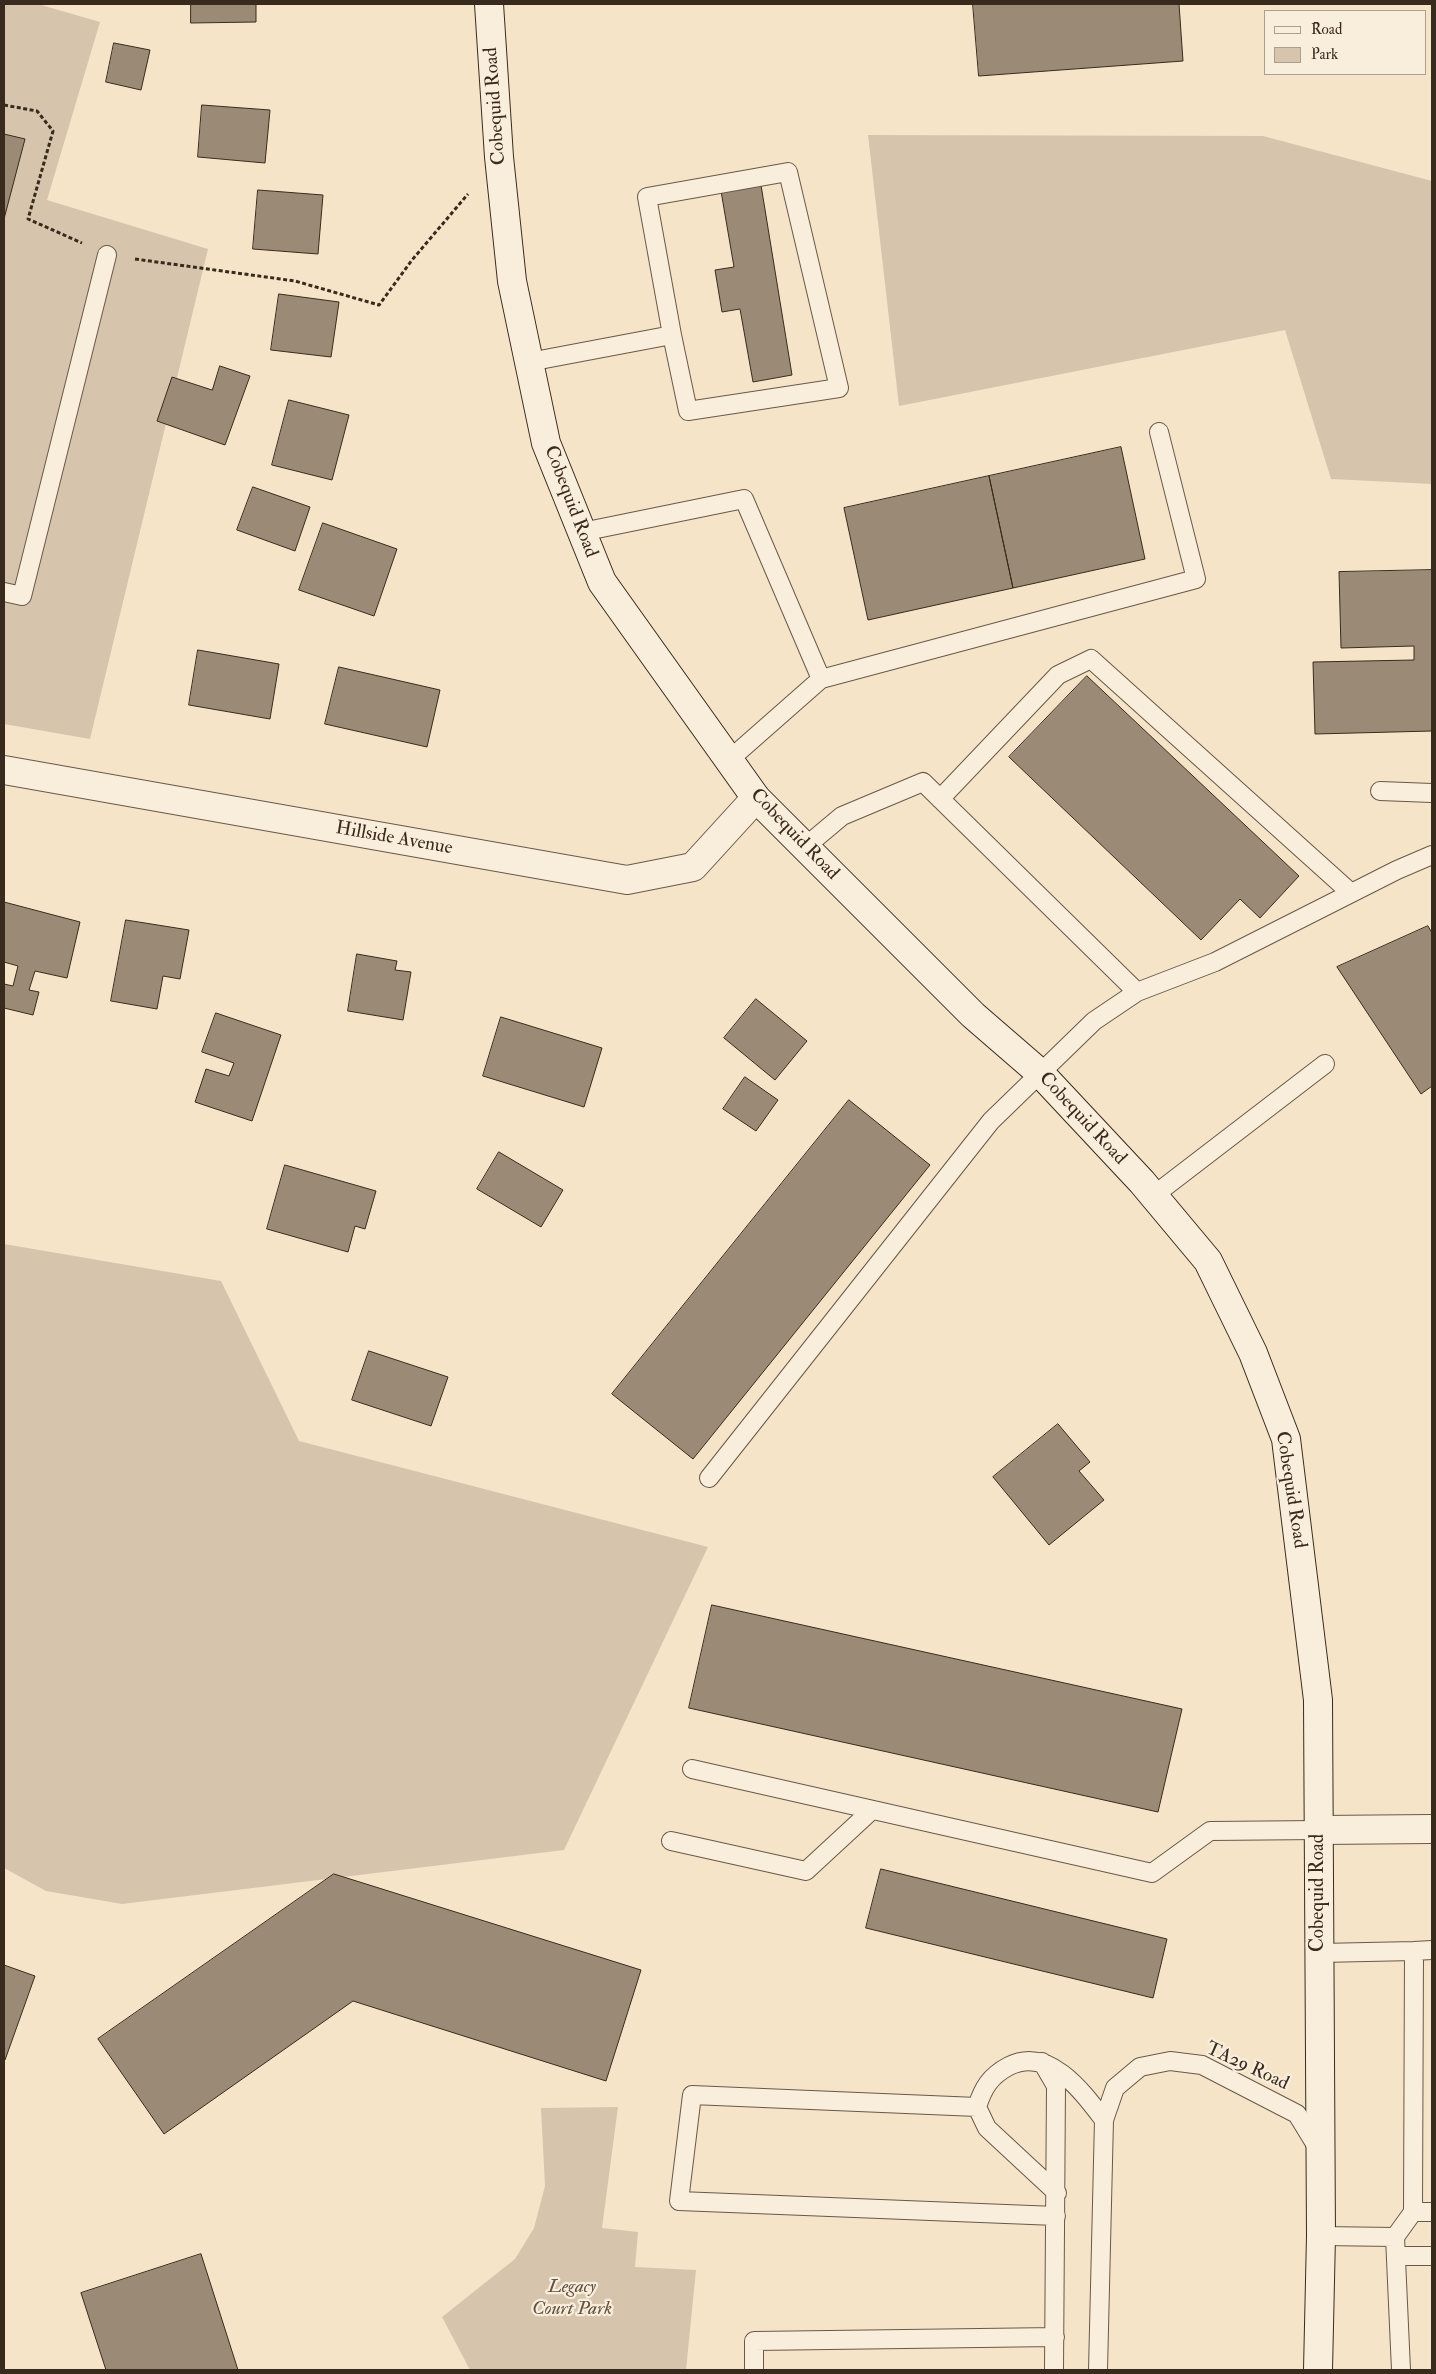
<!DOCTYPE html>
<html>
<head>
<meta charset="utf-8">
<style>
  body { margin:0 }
  #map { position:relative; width:1436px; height:2374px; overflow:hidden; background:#f6e4c9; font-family:"IM FELL Double Pica",serif }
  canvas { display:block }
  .frame { position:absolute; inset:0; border:5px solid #382b1d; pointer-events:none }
  .legend { position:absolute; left:1264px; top:10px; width:162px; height:65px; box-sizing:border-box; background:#f9eddc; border:1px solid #ac9f90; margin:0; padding:6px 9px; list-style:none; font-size:15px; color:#382b1d }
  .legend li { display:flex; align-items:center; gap:10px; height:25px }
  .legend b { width:25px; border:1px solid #ac9f90 }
</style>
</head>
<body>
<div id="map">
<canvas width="1436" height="2374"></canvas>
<div class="frame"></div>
<ul class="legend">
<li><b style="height:6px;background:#f9eddc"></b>Road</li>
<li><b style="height:14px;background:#d6c5ac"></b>Park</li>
</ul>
</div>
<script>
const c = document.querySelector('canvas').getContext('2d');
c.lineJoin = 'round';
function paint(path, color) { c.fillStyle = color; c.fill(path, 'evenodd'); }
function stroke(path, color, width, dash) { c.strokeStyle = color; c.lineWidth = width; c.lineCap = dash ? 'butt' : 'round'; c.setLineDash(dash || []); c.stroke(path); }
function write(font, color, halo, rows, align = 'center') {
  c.font = font + ' "IM FELL Double Pica",serif'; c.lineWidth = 4.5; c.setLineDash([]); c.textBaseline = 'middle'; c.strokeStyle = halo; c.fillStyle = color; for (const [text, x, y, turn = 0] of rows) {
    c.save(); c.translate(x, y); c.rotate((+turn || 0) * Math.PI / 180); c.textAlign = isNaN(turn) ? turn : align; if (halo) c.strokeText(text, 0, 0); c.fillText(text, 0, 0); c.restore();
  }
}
const green = new Path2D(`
  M4,4H38L100,22L47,200L208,249L90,739L4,724Z
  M868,135L1263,136L1432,181V484L1331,479L1285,330L899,406Z
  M4,1244L221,1281L299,1441L708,1547L564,1850L122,1904L46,1891L4,1868Z
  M618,2107L602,2228L638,2232L635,2267L696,2270L686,2370H470L442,2317L515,2259L534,2228L545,2186L541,2108Z`);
const building = new Path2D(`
  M191,4H256V22L191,23Z
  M973,4H1179L1183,61L979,76Z
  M114,43L150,50L141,90L106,82Z
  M202,105L270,110L265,163L198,157Z
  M4,134L25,139L4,219Z
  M761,185L792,375L753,382L740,309L722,312L715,270L734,267L721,191Z
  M258,190L323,195L318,254L253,249Z
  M279,294L339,302L331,357L271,350Z
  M220,366L250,376L225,445L157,421L172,377L212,390Z
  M289,400L349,415L332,480L272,465Z
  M1121,447L1145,559L1013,588L989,476Z
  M989,476L1013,588L868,620L844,508Z
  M253,487L310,507L295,551L237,530Z
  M323,523L397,549L374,616L299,590Z
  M1432,570V731L1315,734L1313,662L1414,660V646L1341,648L1339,572Z
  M198,650L279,664L270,719L189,705Z
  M339,667L440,690L427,747L325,724Z
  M1087,676L1299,876L1260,918L1240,899L1201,940L1009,757Z
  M4,902L80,922L67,978L35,971L29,990L39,992L33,1015L4,1008V984L13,986L18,966L4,962Z
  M126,920L189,930L180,979L163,976L157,1009L111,1001Z
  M1428,926L1432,933V1086L1421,1094L1337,967Z
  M357,954L397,961L395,970L411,972L403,1020L348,1011Z
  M756,999L807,1041L775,1080L724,1038Z
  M216,1013L281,1035L252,1121L195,1102L206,1069L229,1076L234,1063L202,1052Z
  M501,1017L602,1048L584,1107L483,1076Z
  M745,1077L778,1100L756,1131L723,1109Z
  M849,1100L930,1165L693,1459L612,1394Z
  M499,1152L563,1190L541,1227L477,1189Z
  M285,1165L376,1191L365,1229L355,1226L348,1252L267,1229Z
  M369,1351L448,1377L431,1426L352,1400Z
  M1058,1424L1090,1462L1079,1471L1104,1500L1049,1545L993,1477Z
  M712,1605L1182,1709L1158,1812L689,1708Z
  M881,1869L1167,1939L1153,1998L866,1928Z
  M334,1874L641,1970L606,2081L353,2001L164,2134L98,2039Z
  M4,1965L35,1976L5,2060L4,2059Z
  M201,2254L238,2370H106L81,2293Z`);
const path = new Path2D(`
  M4,105L37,111L53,131L28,219L82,243
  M135,259L295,281L379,305L412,260L468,194`);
const lane = new Path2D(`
  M529,362L672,335L688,411L839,388L788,172L647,197L672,335
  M582,532L744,499L821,679L729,760
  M4,592L22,596L107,255
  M821,679L1196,579L1159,432
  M1380,791L1432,793
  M940,799L1058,675L1091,659L1351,893
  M805,847L842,816L923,782L1137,992
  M1153,1196L1325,1064
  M709,1478L991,1121L1094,1021L1137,992L1215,962L1397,870L1432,855
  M692,1769L1152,1873L1210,1831L1319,1830
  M671,1841L806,1871L872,1810
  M1320,1953L1414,1951
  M1042,2062L1056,2086L1054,2370
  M977,2107L692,2095L679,2201L1056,2216
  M1057,2193L987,2128L977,2107C983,2088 990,2076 1009,2066C1049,2046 1082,2091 1104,2120
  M1413,2212H1432
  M1321,2236L1395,2237L1401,2370
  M1395,2237L1413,2212L1414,1951L1432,1950
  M1397,2256H1432
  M754,2370V2341L1055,2337
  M1098,2370L1104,2120L1115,2088L1140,2067L1170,2061L1202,2065L1297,2114L1319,2150`);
const street = new Path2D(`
  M4,770L627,880L693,867L756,798
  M1319,1830L1432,1829`);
const secondary = new Path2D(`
  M489,4L499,157L512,281L546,443L602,582L756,798L973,1015L1040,1073L1142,1182L1208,1261L1253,1353L1286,1439L1318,1700L1321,2236L1318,2370`);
const streetNames = [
  ["Cobequid Road",496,106,-94],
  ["Cobequid Road",570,502,69],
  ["Cobequid Road",794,835,46],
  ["Hillside Avenue",394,839,10],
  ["Cobequid Road",1082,1119,47],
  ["Cobequid Road",1290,1490,81],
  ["Cobequid Road",1319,1893,-90],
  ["TA29 Road",1247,2067,25]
];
const parkNames = [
  ["Legacy",572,2288],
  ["Court Park",572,2310]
];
paint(green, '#d6c5ac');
paint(building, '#9b8b76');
stroke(building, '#382b1d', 1);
stroke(lane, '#685948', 20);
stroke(street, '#685948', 30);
stroke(secondary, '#382b1d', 30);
stroke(path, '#382b1d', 3, [4, 2.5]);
stroke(lane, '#f9eddc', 18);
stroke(street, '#f9eddc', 28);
stroke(secondary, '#f9eddc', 28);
write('19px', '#382b1d', '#f9eddc', streetNames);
write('italic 19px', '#605241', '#f9eddc', parkNames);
</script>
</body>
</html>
